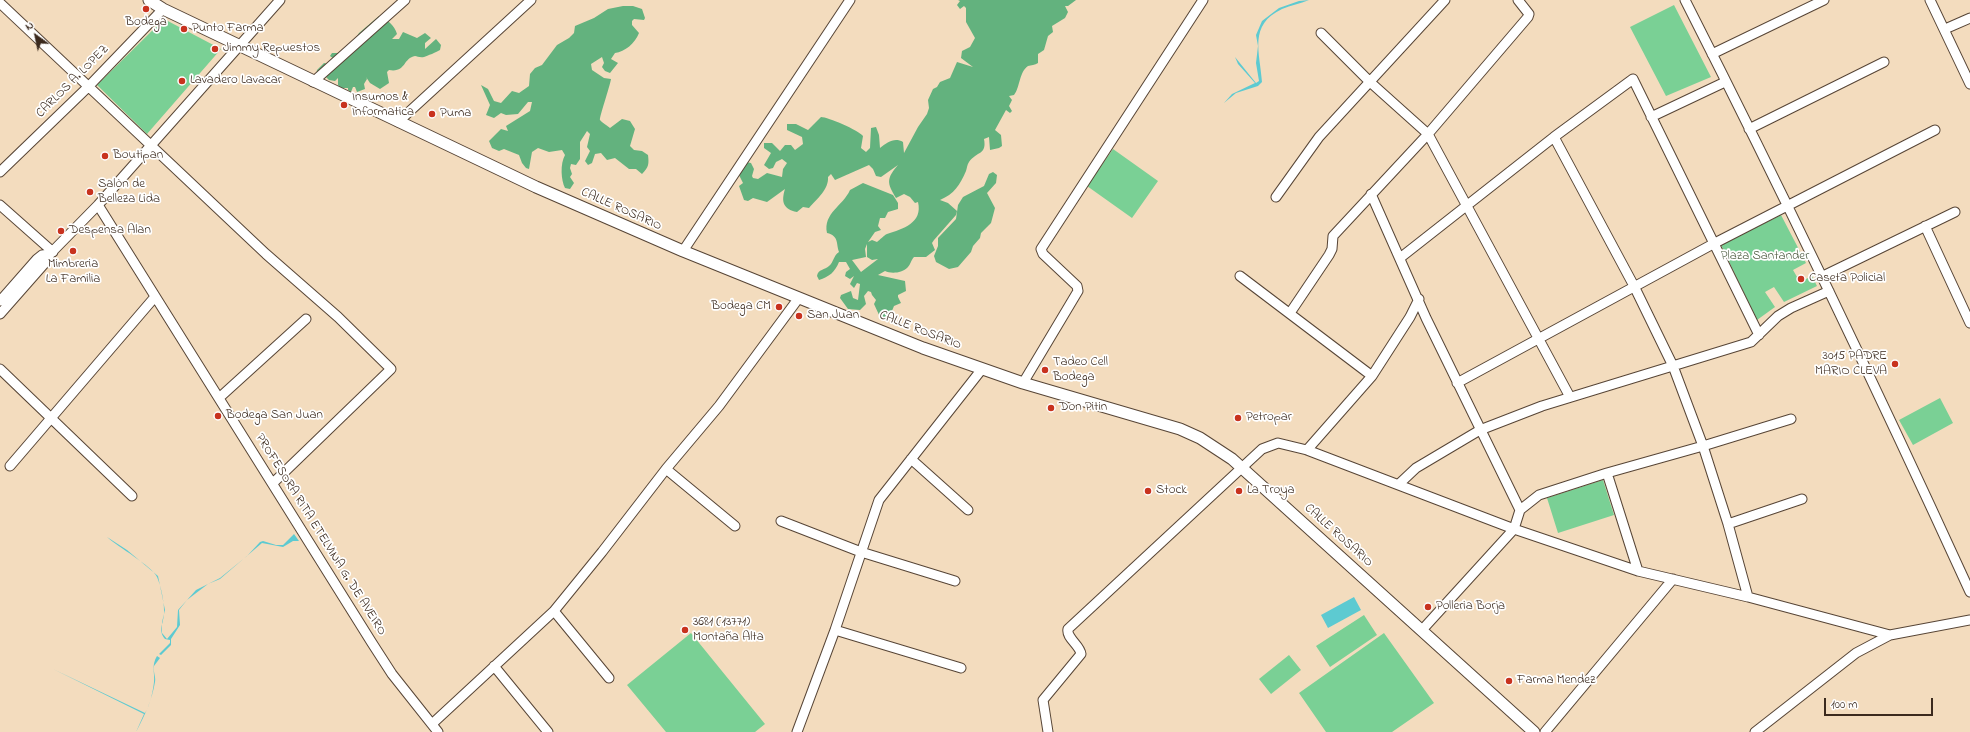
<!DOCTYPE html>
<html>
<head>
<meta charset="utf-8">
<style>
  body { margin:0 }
  #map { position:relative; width:1970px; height:732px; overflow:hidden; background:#f3dcbe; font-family:"Indie Flower",sans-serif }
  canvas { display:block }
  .north { position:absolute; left:16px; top:16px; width:40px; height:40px; -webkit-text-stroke:3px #fff; paint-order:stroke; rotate:327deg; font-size:11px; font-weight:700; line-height:16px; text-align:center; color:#3b2a1e }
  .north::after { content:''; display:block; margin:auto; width:14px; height:18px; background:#3b2a1e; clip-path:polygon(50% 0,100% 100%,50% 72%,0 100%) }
  .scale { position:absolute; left:1824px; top:698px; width:109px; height:18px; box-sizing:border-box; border:2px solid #3b2a1e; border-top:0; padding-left:5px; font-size:12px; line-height:14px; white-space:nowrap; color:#3b2a1e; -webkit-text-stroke:3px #fff; paint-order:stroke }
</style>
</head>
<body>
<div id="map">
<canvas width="1970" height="732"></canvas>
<div class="north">N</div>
<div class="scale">100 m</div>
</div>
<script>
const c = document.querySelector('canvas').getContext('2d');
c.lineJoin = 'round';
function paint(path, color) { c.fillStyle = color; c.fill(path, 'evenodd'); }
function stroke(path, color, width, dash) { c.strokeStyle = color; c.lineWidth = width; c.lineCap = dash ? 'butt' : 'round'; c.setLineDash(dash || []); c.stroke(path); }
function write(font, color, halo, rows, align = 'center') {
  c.font = font + ' "Indie Flower",sans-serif'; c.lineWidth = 3.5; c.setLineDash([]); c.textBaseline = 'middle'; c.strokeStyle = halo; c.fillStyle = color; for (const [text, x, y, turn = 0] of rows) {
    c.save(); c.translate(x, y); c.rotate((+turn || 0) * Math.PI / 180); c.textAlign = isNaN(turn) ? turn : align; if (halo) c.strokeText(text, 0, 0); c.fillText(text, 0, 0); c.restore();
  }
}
const green = new Path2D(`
  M1674,5L1711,77L1666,96L1630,27Z
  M164,19L221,49L147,134L97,85Z
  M1113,149L1158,181L1132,218L1087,186Z
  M1781,215L1806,263L1793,270L1800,282L1812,276L1817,286L1784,302L1774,287L1765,292L1775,307L1757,320L1721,245Z
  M1940,398L1953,423L1913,445L1899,420Z
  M1603,480L1614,515L1558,533L1547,498Z
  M1364,615L1377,635L1330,667L1316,646Z
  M691,633L765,724L755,732H666L627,685Z
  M1384,633L1434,703L1392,732H1326L1299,693Z
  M1289,655L1301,670L1271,694L1259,679Z`);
const forest = new Path2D(`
  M958,0H1076L1068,6H1065L1068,12L1065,18L1052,26L1053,32L1048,36L1044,50L1038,54V63C1035,65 1031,65 1028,66C1019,72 1020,88 1014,95L1009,96L1012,100L1009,106L1012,111L1010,113L1006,110L995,130L1001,135L1002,146L999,148L990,150L989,137L984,139C987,155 977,151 969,162C967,165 967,168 966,171C960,185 954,194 940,200L948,203L957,211L956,215L934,240L932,243L935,250L926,257H914C911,260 910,266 907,268C902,273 891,274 885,271L878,275L905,281L906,291L898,295V297L901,303L894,306L889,318L883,319L880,317L874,304L876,300L872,295L871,292L868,291L864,296L866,304L860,310L848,309L840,298L841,295L851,291L853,298L858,300L860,284L857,283L854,288L850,284L854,276L850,279L845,276L846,272L850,269L846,262H839C835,272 829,277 819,280L817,276C818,269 825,270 829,266C834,262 833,256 839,252C836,243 839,236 827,233C823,213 843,206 850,190L863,183L893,195L898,203V209L888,212L885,218H880L878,226L881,230L875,232L868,242L872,240L877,242C880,240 884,235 887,234C903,229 923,223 918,202L915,203L910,197L904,194L896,198C887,183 886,179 898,165L881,177L876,176L873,169L869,165L835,180L831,174L828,177C829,189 817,199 809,208L803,207L797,212C783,209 781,202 785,189L767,202L753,198L748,201L744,200L739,186L743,183L738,173L746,162L751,163L754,169L752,176L753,178L758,179L767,173L782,177L783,169L787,163L782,159L776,162L773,168L769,169L764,165L771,153L764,148V143H772L780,151L785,145H791L795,150L803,144L802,137L787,130V124H796L808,130L821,117C828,117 858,130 863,136L861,148L866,152L870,148L871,128L876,127L879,135L880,148C887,143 894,137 903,142L904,153L918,127L927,114L929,108L928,100L933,89L937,87L940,82L950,78L957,62L973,67L961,58L962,51L970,47L975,38L966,22V8L964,6L960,9L957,5L960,1ZM867,244V257L872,260L878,259L861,272L852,260L866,257L865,249Z
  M623,6H633L642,9L645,18L644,20L634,19L632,21V25L639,33C635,43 625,52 615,53L611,59L618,63L610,73L605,71L602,67L604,63L602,57L591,64L592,70L604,78L611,79C610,86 599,118 600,120C602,123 607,125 610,128L622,119L630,121L635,129L630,146L634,150L642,151L648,155C649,164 649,167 642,174L636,169H629L615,158L607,160L601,153L595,154L592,163L588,165L585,161L590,151L587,147L590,134L587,131L580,142V159L576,165L571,164L570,168L572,174L570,177L574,183L570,189L565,188C561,180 560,164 565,155L562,150L549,152L538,148L532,152L529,169L526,168L522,163L519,155L504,149L499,151L492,148L489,141L501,129L508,131L506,126L530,111L532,102H528L518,114L506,115L501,113L494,118L486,115L490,105L481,85L488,89L494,101L501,103L512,91L519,93L529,86L530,74L535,68L542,65L557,45L569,38L574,33L575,26L594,18L608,9Z
  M379,16C386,18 395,26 397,34L392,39H399L403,32L417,38L425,33L431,38L425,43V49L436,39L441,45L440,50C437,52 427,56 424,57C420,58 417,56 415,56C403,58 406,73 389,70L387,72L389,83L380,89L370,83L366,77L367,79L364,84L365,89L357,92L355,87H353L351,92L348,90V88H340L338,85V78L335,81L329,80L326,77L324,78L316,75L317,70L324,63L328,64L334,59L330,56L332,53H339L353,42L359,33Z
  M993,172L997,175L996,183L987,193L995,208L991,223L981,233L980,238L973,246L971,252L958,267L949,269L936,262L934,256L938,246V238L956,219L958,205L963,197L984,186L989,174Z`);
const water = new Path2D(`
  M1309,0C1300,4 1291,5 1282,9C1248,25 1260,52 1262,82L1258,86L1236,93L1224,103L1232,94L1255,83L1238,64L1235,57L1256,83L1259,81L1256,63L1258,46L1256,35L1262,21L1279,8L1299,1Z
  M294,534L299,541H293L283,547L262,543L220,579L208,584L187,600L179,610L180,625L171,639V645L161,655L159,654L170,643V640L165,639C157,630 165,621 164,610C164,601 161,586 157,577C152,566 118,547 107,537L127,550L158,576L165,610L162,622V633L167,639L177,627L178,610L196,590L220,578L247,556L260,542L263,541L276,545H283Z
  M1354,597L1361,610L1328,628L1321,615Z
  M157,656L160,658L154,666C153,672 156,677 155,682C152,700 145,715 136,732L144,714L53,669L145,713C150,705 153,691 154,682C155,672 151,666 157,656Z`);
const minor = new Path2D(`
  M1685,0C1784,195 1879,393 1970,592
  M1930,0L1970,84
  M0,3L266,254L338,317L391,369L273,483
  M1945,29L1970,18
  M1321,33L1370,82L1428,134L1570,397
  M1712,54L1824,0
  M313,82L405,0
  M1651,117L1725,82
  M398,122L531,0
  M1749,129L1884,62
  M1554,137L1634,286L1673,366L1703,446L1728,524L1748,597
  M0,172L88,87L163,9
  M1371,194L1426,318L1520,510L1514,529L1422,630
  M1276,197L1319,137L1445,0
  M0,205L53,252
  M98,205L372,643L392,674L438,732
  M1925,226L1970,323
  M683,251L850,0
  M1400,258L1554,137L1633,79L1759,335
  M1240,276L1372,376
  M1821,277L1955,212
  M0,301L37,259L42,255L50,254
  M1290,313L1329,255L1332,249L1333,236L1428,134L1528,17L1529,14L1518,0
  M0,314L44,264L50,254L98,205L280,0
  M0,369L132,496
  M1023,383L1078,291L1077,286L1043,254L1041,249L1203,0
  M1457,383L1713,244L1935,130
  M219,398L306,319
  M1307,450L1372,376L1410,317L1419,299
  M911,459L968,510
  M10,466L154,298
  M666,469L735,526
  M1607,473L1638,571
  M1399,484L1416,468L1480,430L1542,406L1751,342L1778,316L1791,308L1829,291
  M1520,510L1539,495L1607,473L1703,446L1791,419
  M781,521L861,552L955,581
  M1728,524L1802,499
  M554,611L609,678
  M835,630L961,668
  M494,666L548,732
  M432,724L554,611L602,552L666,469L719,406L798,299
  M797,732L835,630L879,500L982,369
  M1048,732L1043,700L1081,654C1080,645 1066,638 1068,629L1262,449L1278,443L1307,450L1514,529L1638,571L1748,597L1890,635
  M1545,732L1673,579
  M1755,732L1856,653L1890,635L1970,620`);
const major = new Path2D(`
  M149,0L163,9L536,187L683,251L923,348L1023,383L1180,429L1200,438L1232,459L1534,732`);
const markers = [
  [146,9,4,"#c8321e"],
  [184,29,4,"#c8321e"],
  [215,49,4,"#c8321e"],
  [182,81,4,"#c8321e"],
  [344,105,4,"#c8321e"],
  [432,114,4,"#c8321e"],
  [105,156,4,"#c8321e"],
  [90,192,4,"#c8321e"],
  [61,231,4,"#c8321e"],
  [73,251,4,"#c8321e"],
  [1801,279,4,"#c8321e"],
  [779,307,4,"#c8321e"],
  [799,316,4,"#c8321e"],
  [1895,364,4,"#c8321e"],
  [1045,370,4,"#c8321e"],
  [1051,408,4,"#c8321e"],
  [218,416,4,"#c8321e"],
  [1238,418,4,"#c8321e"],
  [1148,491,4,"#c8321e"],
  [1239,491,4,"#c8321e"],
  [1428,607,4,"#c8321e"],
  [685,630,4,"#c8321e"],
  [1509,681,4,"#c8321e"]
];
const poiNames = [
  ["Bodega",146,23,"center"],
  ["Punto Farma",192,29],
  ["Jimmy Repuestos",223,49],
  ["Lavadero Lavacar",190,81],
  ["Insumos &",352,98],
  ["Informatica",352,113],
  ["Puma",440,114],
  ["Boutipan",113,156],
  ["Salòn de",98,185],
  ["Belleza Lida",98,200],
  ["Despensa Alan",69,231],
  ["Mimbreria",73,265,"center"],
  ["La Familia",73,280,"center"],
  ["Caseta Policial",1809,279],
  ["Bodega CM",771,307,"right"],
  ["San Juan",807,316],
  ["3015 PADRE",1887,357,"right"],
  ["MARIO CLEVA",1887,372,"right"],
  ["Tadeo Cell",1053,363],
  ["Bodega",1053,378],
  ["Don Pitin",1059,408],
  ["Bodega San Juan",226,416],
  ["Petropar",1246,418],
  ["Stock",1156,491],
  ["La Troya",1247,491],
  ["Polleria Borja",1436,607],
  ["3681 (13771)",693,623],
  ["Montaña Alta",693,638],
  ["Farma Mendez",1517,681]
];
const streetNames = [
  ["CARLOS A. LOPEZ",73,82,-45],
  ["CALLE ROSARIO",621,210,24],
  ["CALLE ROSARIO",920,331,21],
  ["PROFESORA RITA ETELVINA G. DE AVEIRO",320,535,58],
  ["CALLE ROSARIO",1338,536,42]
];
const parkNames = [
  ["Plaza Santander",1765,257]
];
paint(green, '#7ad095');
paint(forest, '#63b27e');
paint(water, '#5dcad1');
stroke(minor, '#574536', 11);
stroke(major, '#574536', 13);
stroke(minor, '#fff', 9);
stroke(major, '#fff', 11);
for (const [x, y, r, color] of markers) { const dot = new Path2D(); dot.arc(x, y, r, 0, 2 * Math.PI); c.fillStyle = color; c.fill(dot); stroke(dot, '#fff', 1.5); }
write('13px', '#3b2a1e', '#fff', poiNames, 'left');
write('13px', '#3b2a1e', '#fff', streetNames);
write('13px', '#4e5c42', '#fff', parkNames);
</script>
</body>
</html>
